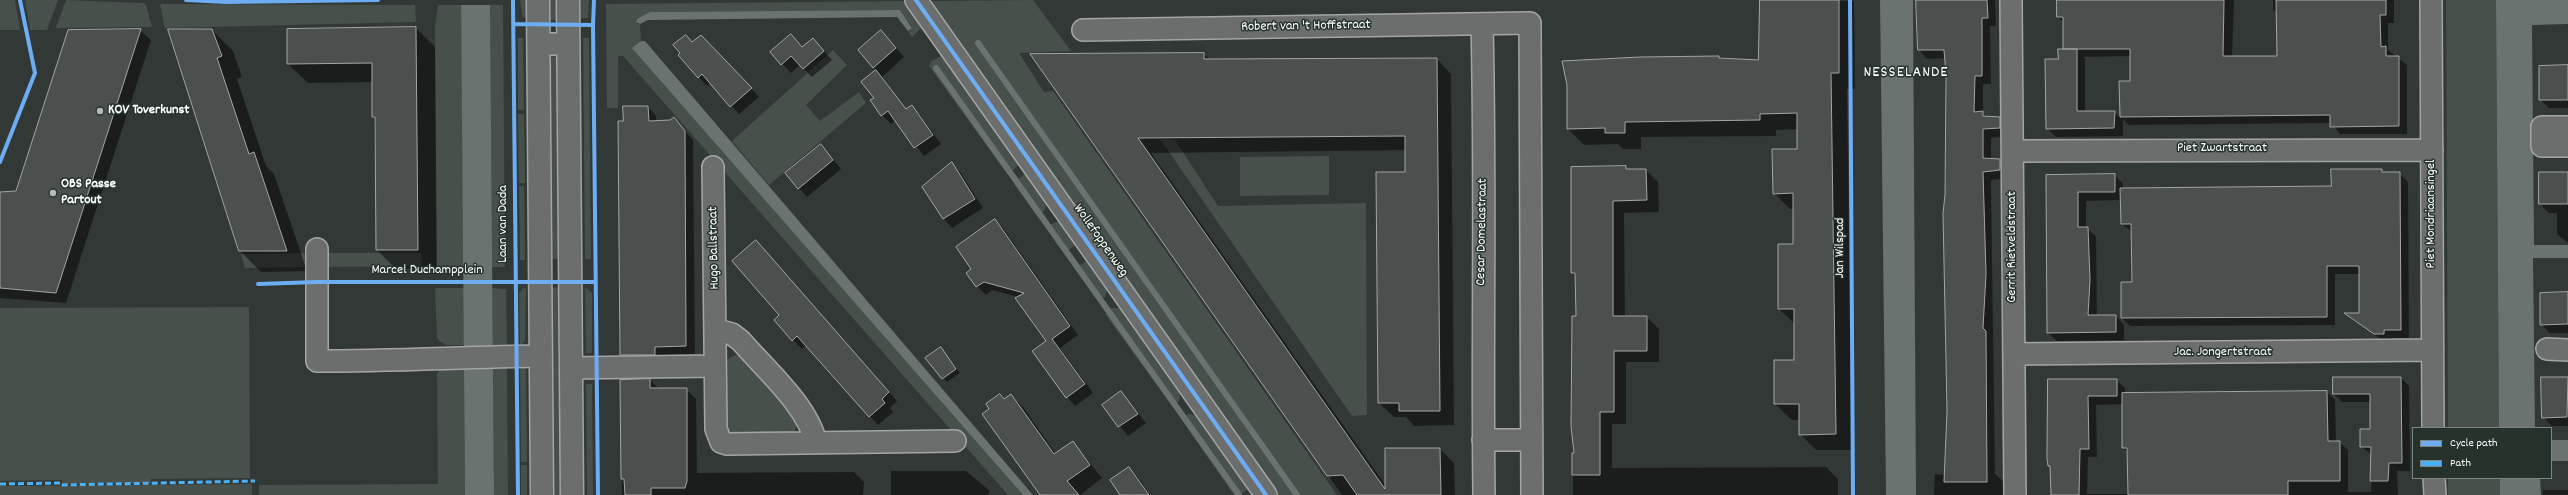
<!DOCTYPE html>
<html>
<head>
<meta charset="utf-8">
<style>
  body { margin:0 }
  #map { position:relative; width:2568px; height:495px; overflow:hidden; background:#323835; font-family:Dekko,sans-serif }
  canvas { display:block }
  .legend { position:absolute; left:2412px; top:427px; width:140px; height:52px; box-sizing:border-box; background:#26332d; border:1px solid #7d8581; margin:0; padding:5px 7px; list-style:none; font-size:12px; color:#fff }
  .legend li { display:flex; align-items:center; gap:8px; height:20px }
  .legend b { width:20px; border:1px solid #7d8581 }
</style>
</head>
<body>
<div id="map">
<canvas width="2568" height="495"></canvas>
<ul class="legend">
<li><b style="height:5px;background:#6dadf4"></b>Cycle path</li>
<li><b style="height:5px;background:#4cb0f7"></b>Path</li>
</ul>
</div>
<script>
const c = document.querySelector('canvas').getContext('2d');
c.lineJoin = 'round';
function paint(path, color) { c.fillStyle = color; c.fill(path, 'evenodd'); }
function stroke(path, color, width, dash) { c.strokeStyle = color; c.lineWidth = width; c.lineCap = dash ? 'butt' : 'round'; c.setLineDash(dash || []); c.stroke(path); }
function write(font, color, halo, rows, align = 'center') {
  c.font = font + ' Dekko,sans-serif'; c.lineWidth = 3; c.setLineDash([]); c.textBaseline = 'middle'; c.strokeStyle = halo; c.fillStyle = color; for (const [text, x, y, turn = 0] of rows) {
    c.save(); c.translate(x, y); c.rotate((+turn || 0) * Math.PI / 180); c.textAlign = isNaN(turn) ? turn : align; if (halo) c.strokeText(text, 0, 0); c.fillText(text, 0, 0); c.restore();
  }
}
const green = new Path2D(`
  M0,0H15L20,30H0Z
  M25,0H58L47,30H30Z
  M66,0L143,3L146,5L152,27L56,28Z
  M520,0H531L532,20L523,17Z
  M545,0H562V20H545Z
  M575,0H589L588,18L575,19Z
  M1033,0L1071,51L1019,53L1044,92L1053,91L1337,495H1275L928,3L932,1Z
  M2446,0H2496L2499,428H2448Z
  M907,1L923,26L912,37L908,31L912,27L900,10L650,12L637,24H640L641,41L633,48L1023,495H1008L623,56H618V108H607L606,4Z
  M160,4L415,5L416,22L165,28Z
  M438,5H461L464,266L436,267L435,27Z
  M490,5H503L505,267H492Z
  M518,38H523L524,110H518Z
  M583,38H589L591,259H585Z
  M833,50L847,65L806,105L820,121L859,92L866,103L769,185L732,141Z
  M555,56L559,60L563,259H547L546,61L550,57Z
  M941,56L946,57L1021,162L1008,175L929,66L931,61Z
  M518,114H524L525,183H519Z
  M1160,139L1175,140L1218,206L1366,203L1367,415L1352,416Z
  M1329,156V195L1240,196V157Z
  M1028,172L1048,201L1044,211L1037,216L1013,182Z
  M519,186H524L525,260H520Z
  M1061,220L1078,243L1065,253L1047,226Z
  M309,253V267L245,268L241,254Z
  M324,253H421L422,266L324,267Z
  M1089,259L1108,286L1105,297L1098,299L1076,268Z
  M564,287L565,495H549L547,288Z
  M585,287L592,293V353H586Z
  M435,288H464V345C454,345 444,348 437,338Z
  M492,288L506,289L507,345H493Z
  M523,288H526L525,341L520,346L519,293Z
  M249,307L250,478L151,479V483L62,484V480L0,481V308Z
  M1111,308H1124L1181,388L1179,401L1172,406L1105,314Z
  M740,355L795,414L798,423L794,433L729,434L726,429L725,361L733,356Z
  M526,366L527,462H521L520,367Z
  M464,367L465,495H259V485L438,484L437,374L441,368Z
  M507,367L508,495H494L493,368Z
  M586,384H592L593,495H587Z
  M1188,414L1200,416L1251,487L1240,495H1234L1181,419Z
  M521,465H527V495H521Z
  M2448,478H2500V495H2448Z
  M250,484L252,485V495H0V486Z`);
const water = new Path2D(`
  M461,0H490L494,495H465Z
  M1880,0H1913L1916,495H1886Z
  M2496,0H2568V24L2532,25L2534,245H2568V258H2533L2535,428H2499Z
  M900,10L912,28L908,31L897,17L648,20L640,24L636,22L637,19L650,12Z
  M641,41H645L1033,495H1023L632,48Z
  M2551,440H2568V461H2551Z
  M2500,478H2540L2541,495H2500Z`);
const pier = new Path2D(`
  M459,0H492V5H459Z`);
const shadow = new Path2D(`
  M1760,0L1854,1L1855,89H1847L1852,450H1816L1800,434V420H1792L1775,404L1795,361V324L1779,309L1794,245V209H1790L1774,193L1798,150V129L1776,130V136L1641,137V149H1623L1618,144L1584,145L1568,129L1719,57L1759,61Z
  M1917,0H1995L1996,26H1990L1991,84H1983V113L1987,117L2000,118L2008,127V136L1991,138V160H2000L2009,169V178L1991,180V185L1995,474L2005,483V495H1934L1935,474L1945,475L1948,411L1945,58L1927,59L1919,50Z
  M2058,0H2234L2232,57H2278L2277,13L2273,9V0H2394V23H2388V50L2407,65V134H2340L2331,123L2129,125L2123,119V136L2056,137L2047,128L2059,60L2066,50L2064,23L2058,17ZM2131,56V82H2120L2121,118L2114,112H2085V59L2083,57Z
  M416,28L435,47L437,269H396L377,250L373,82L308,83L288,64V30Z
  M140,30L151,40L66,303L0,298V193L17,192Z
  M212,30L233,51L242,77L237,79L266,166L274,174L307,271L261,272L240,251L212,167Z
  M881,31L904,57L882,77L907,110L912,106L920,115L941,144L924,156L896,120L891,124L882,115L875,98L862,83L877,70L874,67Z
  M791,35L803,48H821L832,60L812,77L800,65L791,73L771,52Z
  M692,43L710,44L759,97L739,114L711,83L707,86L679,55Z
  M1204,54L1210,60L1437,59L1451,74L1454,425L1414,426L1406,417H1394L1379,403L1406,173V150L1151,153L1386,486L1440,449L1454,463L1455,495H1342L1032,55Z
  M2568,66V108H2549L2540,99Z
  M648,107L656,116V122L671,121L674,119L693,140L695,354L664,355V363H630L621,355L624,122Z
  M821,145L841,169L807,197L799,188Z
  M952,163L960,172L983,208L952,228L944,219L924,187Z
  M1626,167L1629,170H1646L1658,182L1659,212L1624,213L1625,317H1647L1659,329V362H1626V424H1612V468L1826,467L1838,479V495H1573V317H1577L1576,277L1572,273Z
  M2332,170H2382L2385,173H2399L2408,182L2409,338H2392V342H2384L2347,314H2360V274H2335V325L2130,326L2122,318V283H2133L2132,232L2122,224L2121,200L2086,201V228L2096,236L2097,316H2116L2124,325V340L2057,341L2048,333L2047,176L2115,175L2123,184V189L2332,187Z
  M2540,173H2568V243L2557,234V213H2549L2540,204Z
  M995,220L1003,228L1078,335L1060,348L1093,393L1075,406L1067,397L1047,342L1019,297L992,290L986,295L977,286L973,269Z
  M764,250L897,401L890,408L893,412L878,425L806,345L802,349L793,340L781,315Z
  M2568,293V333H2550L2541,324Z
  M941,348L960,373L947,382L926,358Z
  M2401,378L2409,386L2410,471H2397L2398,495H2052L2049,380H2116L2125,388V394L2327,392L2335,400L2336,442H2339L2348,450V492H2371L2372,455L2361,446L2371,430V402H2342L2334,394ZM2123,404V448L2128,453L2129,494H2087L2088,457H2097L2096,405Z
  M2542,378H2568V426H2552L2543,417Z
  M650,380L659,389H686L696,399L697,473L854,472L864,482L863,495H622L621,381Z
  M1121,392L1146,423L1128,436L1104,405Z
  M1011,395L1023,407L1056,454L1073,442L1102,478L1080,495H1041L1004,400Z
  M1129,468L1137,476L1150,495H1121Z
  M891,471H966L989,490V495H891Z
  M2543,490H2568V495H2543Z`);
const stream = new Path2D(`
  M978,43L1297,495
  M936,68L1239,495`);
const building = new Path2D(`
  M1760,0H1839V73H1831L1836,434L1799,435V404H1774V360H1794V309H1778V244H1793V193L1773,194L1772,149H1797V113L1760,114V120L1625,122V133H1605V128L1567,129V85L1562,61L1640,57L1719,56V58L1758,60Z
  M1916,0H1987L1988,18H1982V76H1975L1974,112L1983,111V116L2000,117V128L1983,129V158L2000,159V170L1983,172L1986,274L1983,328L1986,331L1987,482H1944L1947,411L1943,213L1945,195L1946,74L1944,50H1918Z
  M2057,0H2224L2223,56H2277L2276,0H2386V15H2380L2381,47L2386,46V56H2399V126L2330,127V115L2120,117L2119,81H2130V49H2063V17H2057Z
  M416,27L418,250H376L375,117H372V63L287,64V29Z
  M141,29L56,293L0,288V192L16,191L68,30Z
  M168,29H212L222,56L217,58L249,154L254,152L287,251H239Z
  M881,30L896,48L873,68L858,50Z
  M791,34L802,47L813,38L824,51L803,69L791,56L781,65L770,52Z
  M686,35L692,42L701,35L752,88L730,107L702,74L698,78L678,55L680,53L673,45Z
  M2058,49H2077V111H2115L2114,128L2046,129L2045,59H2058Z
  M1204,53V59L1437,58L1440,411H1399V403H1378L1376,172H1405V136L1138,138L1385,489V448H1440L1441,495H1357L1343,475L1327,476L1030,54Z
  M2568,65V100H2539V66Z
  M876,70L906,109L912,105L933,135L914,148L888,111L881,116L870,100L874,98L861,82Z
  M623,106H648L649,121L670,120L674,117L685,131L686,346L655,347V355H620L618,121H623Z
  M821,144L833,160L798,189L785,173Z
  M952,162L975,199L943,219L922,187Z
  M1626,166V169H1646L1647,200L1613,201V316H1647V351H1614V412H1600V475H1572V453H1574L1571,426L1572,316H1576L1575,273H1571V167Z
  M2331,169H2382V172H2400L2401,330H2384V334H2374L2344,313H2359V266H2327V317L2121,318V282H2132L2131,224H2121L2120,188L2331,186Z
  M2539,172H2568V204H2539Z
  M2115,174V192H2078V227H2088L2090,280L2088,315H2116V332L2047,333L2046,175Z
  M995,219L1070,326L1052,339L1085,384L1066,398L1032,351L1046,341L1015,298L1024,293L984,282L976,287L966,273L971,269L956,247Z
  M756,240L889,392L882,399L885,403L869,417L797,336L792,341L774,320L779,315L732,261Z
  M2568,292V324L2540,325V293Z
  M941,347L956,369L942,379L925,358Z
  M2333,377H2401L2402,463H2389L2388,481H2370L2371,447H2360V429H2370V394H2333Z
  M2541,377H2568L2567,417L2542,418Z
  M650,379V388H687V481L685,488H651V495H625L624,479H621L620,380Z
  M2048,379H2117V396H2088L2089,449H2080L2079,495H2051L2050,466H2048L2047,458Z
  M1121,391L1138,414L1118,427L1102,405Z
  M2327,391L2328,441H2340V481H2288V495H2128L2127,448H2122V393Z
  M1000,394L1004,399L1011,394L1054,454L1073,441L1090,465L1067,481L1079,495H1040L982,414L989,409L986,404Z
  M1129,467L1149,495H1120L1110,480Z`);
const minor = new Path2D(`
  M916,0L1266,495
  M2011,0L2015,495
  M2431,0L2433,428
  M1482,24C1486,181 1482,338 1484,495
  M1083,30L1530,23L1532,495
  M539,44H569
  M2568,127H2542V146H2568
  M2013,151L2432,150
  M713,167L716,429L721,442L727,444L955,441
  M317,249V361C392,361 466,357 541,356
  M717,330L732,334L741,341C765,369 808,406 816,443
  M2547,349L2568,350
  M2014,354L2432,350
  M571,368L715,366
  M1483,440H1530
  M2434,478L2435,495`);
const tertiary = new Path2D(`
  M538,0L542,495
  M568,0L572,495`);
const quiet = new Path2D(`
  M0,484L60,483L61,485L255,481`);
const cycleway = new Path2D(`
  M186,0L226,2L378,0
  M513,0L518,495
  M916,0L1266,495
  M1850,0L1853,495
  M514,24L593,25L594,0
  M593,25L598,495
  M0,162L35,73L20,0
  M258,284L317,282H595`);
const markers = [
  [100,111,4,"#b7b9b8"],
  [53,193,4,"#b7b9b8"]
];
const streetNames = [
  ["Robert van 't Hoffstraat",1306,27,-1],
  ["Piet Zwartstraat",2222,149],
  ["Piet Mondriaansingel",2432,214,-90],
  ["Laan van Dada",504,224,-90],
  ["Cesar Domelastraat",1483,232,-89],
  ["Wollefoppenweg",1100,241,55],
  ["Gerrit Rietveldstraat",2013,247,-90],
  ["Hugo Ballstraat",715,248,-91],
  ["Jan Wilspad",1841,248,-90],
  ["Marcel Duchampplein",427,271],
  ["Jac. Jongertstraat",2223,353]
];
const poiNames = [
  ["KOV Toverkunst",108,111],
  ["OBS Passe",61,185],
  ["Partout",61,201]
];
const quarterNames = [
  ["NESSELANDE",1906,74]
];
paint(green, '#47504b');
paint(water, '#6a736f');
paint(pier, '#323835');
paint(shadow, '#0007');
stroke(stream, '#6a736f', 6);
paint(building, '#4b4f4d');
stroke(building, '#a3a5a4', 1);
stroke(minor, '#a3a5a4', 24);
stroke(tertiary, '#a3a5a4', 25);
stroke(minor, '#6b6e6d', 21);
stroke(tertiary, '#6b6e6d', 22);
stroke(quiet, '#4cb0f7', 3, [6, 3]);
stroke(cycleway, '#6dadf4', 4);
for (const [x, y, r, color] of markers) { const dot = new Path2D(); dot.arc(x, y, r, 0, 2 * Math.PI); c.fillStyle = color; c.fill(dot); stroke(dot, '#26332d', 1.5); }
write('14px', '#fff', '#26332d', streetNames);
write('bold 14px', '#fff', '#26332d', poiNames, 'left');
c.letterSpacing = '1px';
write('16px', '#fff', '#26332d', quarterNames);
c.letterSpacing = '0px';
</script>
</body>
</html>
